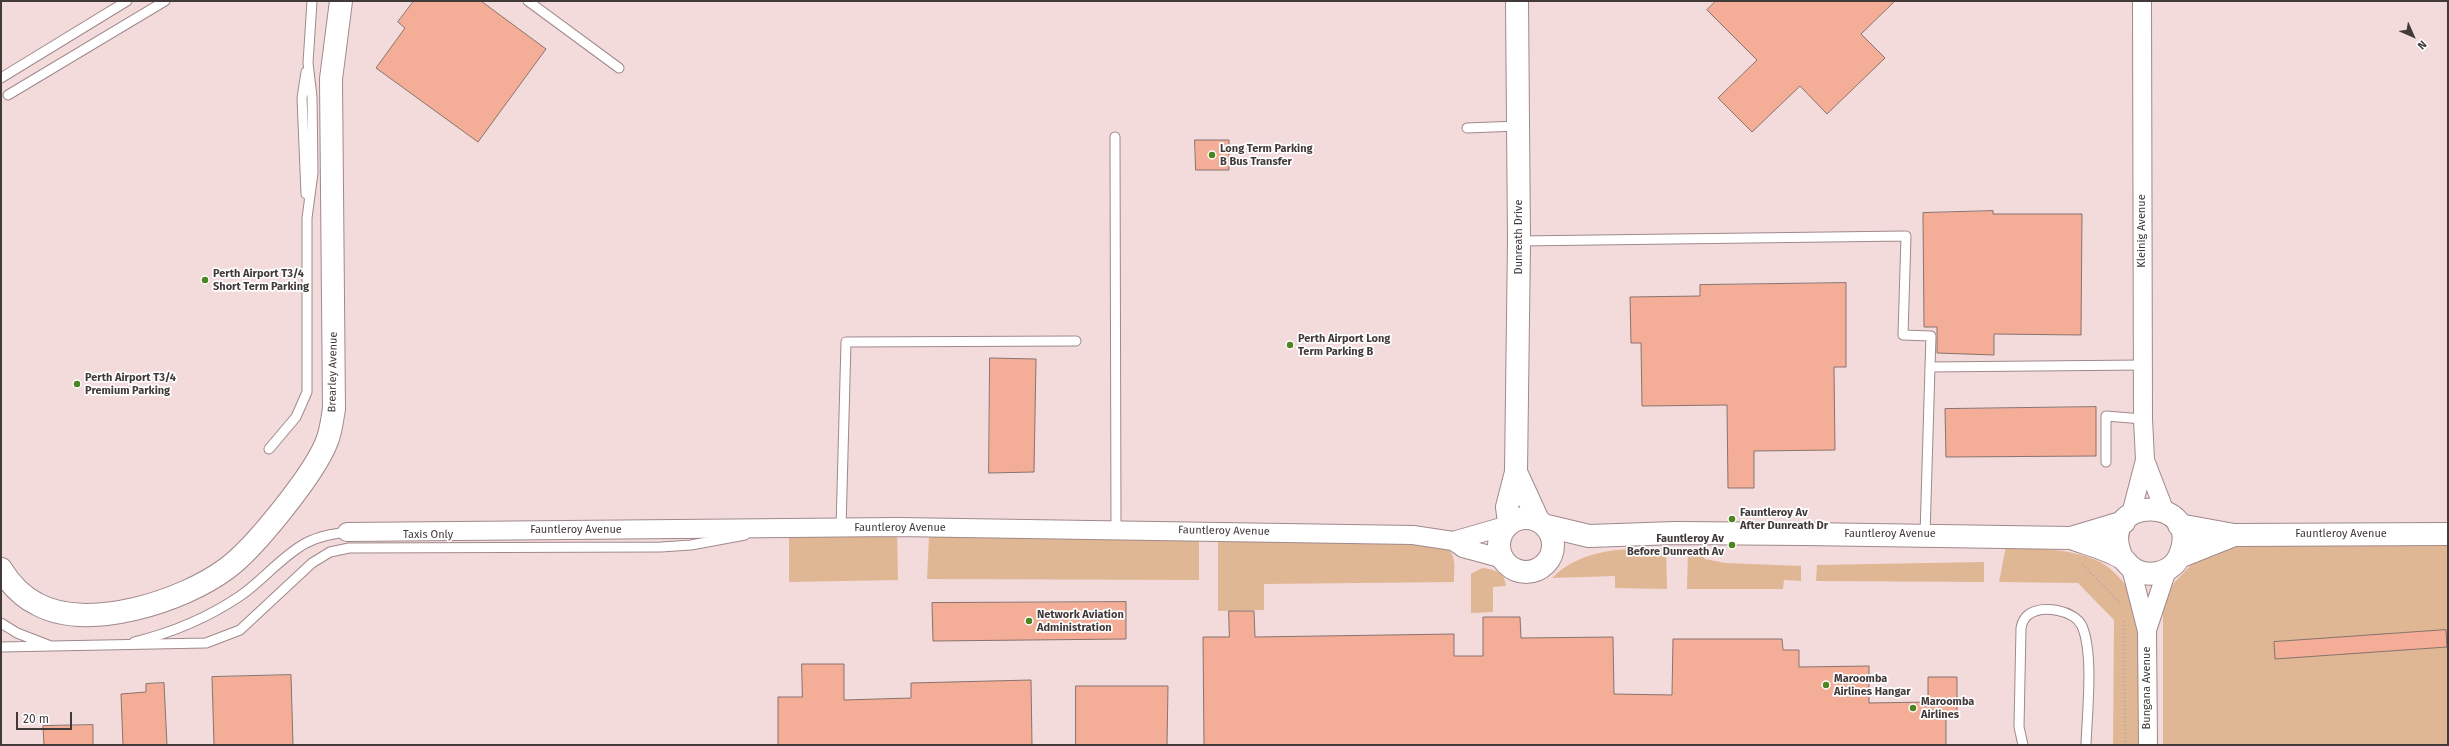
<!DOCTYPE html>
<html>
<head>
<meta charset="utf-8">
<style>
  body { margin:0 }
  #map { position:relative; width:2449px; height:746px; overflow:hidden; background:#f3dadb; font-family:"Fira Sans",sans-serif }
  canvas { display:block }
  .frame { position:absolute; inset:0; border:2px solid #423939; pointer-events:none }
  .north { position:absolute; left:2393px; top:16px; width:40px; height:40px; -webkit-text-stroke:3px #fff; paint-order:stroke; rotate:135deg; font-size:11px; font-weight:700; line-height:16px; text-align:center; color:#423939 }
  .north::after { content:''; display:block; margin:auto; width:14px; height:18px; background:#423939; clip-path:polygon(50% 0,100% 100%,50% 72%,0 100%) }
  .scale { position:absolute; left:16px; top:712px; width:56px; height:18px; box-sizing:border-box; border:2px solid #423939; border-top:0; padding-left:5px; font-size:12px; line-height:14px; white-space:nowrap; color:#423939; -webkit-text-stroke:3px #fff; paint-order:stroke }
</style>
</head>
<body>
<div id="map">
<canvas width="2449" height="746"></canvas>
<div class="frame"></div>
<div class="north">N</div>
<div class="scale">20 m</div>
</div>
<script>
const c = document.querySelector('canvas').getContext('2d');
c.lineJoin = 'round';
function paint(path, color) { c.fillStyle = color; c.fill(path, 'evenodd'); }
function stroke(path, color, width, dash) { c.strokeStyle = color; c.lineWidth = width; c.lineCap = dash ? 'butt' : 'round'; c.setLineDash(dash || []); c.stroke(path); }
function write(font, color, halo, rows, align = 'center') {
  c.font = font + ' "Fira Sans",sans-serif'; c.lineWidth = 3.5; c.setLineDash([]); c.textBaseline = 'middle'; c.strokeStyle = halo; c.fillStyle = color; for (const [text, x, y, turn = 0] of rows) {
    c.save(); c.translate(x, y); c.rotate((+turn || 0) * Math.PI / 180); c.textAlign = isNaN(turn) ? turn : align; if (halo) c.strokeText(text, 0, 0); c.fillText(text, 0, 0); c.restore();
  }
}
const green = new Path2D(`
  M897,527L898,580L789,582V529Z
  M929,536L1199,538V580L927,579Z
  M1218,538L1441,544C1458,555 1454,563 1454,582L1264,584V610L1218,611Z
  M2448,543V745H2163V611L2173,584L2192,564L2227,546Z
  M2006,546C2035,549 2068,548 2096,560C2108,565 2123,579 2129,591C2145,624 2139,706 2139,745H2113L2114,620L2078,583L1999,582Z
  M1666,548L1667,589L1615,588V576L1552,578C1583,547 1625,549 1666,548Z
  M1688,552H1699L1705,559L1725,563L1801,566V581L1784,580L1783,589H1687Z
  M1984,562V582L1816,581L1817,565Z
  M1482,568C1494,569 1505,573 1506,586L1493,587V612L1471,613V574Z`);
const building = new Path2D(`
  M414,1H481L546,49L478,142L376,68L405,28L398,22Z
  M1716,1H1895L1861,34L1885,58L1827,114L1800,86L1752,132L1718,98L1757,60L1707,10Z
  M1195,140H1229V170H1196Z
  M1993,211V214H2082L2081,335L1994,334V355L1937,353V327H1924L1923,213Z
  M1846,283V367H1834L1835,450L1754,451V488H1728L1727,405L1642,406L1641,343H1631L1630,297L1700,296V285Z
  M990,358L1036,359L1034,472L989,473Z
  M2096,407V456L1946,457L1945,409Z
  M1126,602V639L933,641L932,603Z
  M1229,611H1254L1255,637L1454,634V656H1483V617H1520L1521,638L1613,637L1614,694L1672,695L1673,639H1782L1783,650H1799V667L1869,666V703L1928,702V677H1957V713H1946V745H1204L1203,637H1229Z
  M2446,630L2447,647L2275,659L2274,642Z
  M802,664H844V700L911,698V683L1031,680L1032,745H778V697H802Z
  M291,675L293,745H214L212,677Z
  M164,683L167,745H123L121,694L146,692V684Z
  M1076,686H1168L1167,745H1076Z
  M93,725V745H44L43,726Z`);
const path = new Path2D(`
  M2082,564L2121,604
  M2124,621L2125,745`);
const lane = new Path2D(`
  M528,1L619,68
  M1,78L127,1
  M8,95L165,1
  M1467,128L1518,126
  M1115,137L1116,530
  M306,194L302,98L306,72
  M1519,241L1906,236L1903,335L1931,336L1930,367L2142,365
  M269,449L296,417L307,392V218L313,173L312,97L308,63L312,1
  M2106,462V416L2143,419
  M841,528L846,342L1076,341
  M1925,535L1930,367
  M1,623L17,633L48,645
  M134,642C171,633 209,617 240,596C262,581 283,555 306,543C319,536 333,534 347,532
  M1,647L206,643L240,630L312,563L330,552L349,548L661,547L691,545L745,535
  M2023,745L2019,727L2021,628C2022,623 2024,618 2028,615C2042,604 2074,610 2082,626C2094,654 2087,714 2086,745`);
const street = new Path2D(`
  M2142,1L2143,419L2145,460L2165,512
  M2131,514L2145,460
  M347,532L897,527L1413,535L1453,541L1505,526
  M1453,541L1463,548L1500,558
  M2131,568L2147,631L2148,745
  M2147,630L2167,570`);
const secondary = new Path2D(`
  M1516,472L1538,520
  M1499 545a27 27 0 1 1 54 0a27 27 0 1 1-54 0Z
  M1509,523L1507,507L1516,472L1519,241L1517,1
  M2179,525L2234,535L2448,534
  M1547,526L1589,536L1675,533L1805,534L2071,538L2124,522
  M2071,538C2087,544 2108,549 2122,558C2126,561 2128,565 2131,567C2147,580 2173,573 2180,555C2205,494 2093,494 2122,558
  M2179,557L2234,535
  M1,569C10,584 21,596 37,604C88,632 183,601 226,569C254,549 315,473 327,441C331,431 332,420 334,409L331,79L341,1`);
const markers = [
  [1212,155,4,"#4d8621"],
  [205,280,4,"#4d8621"],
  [1290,345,4,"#4d8621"],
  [77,384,4,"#4d8621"],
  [1732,519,4,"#4d8621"],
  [1732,545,4,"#4d8621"],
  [1029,621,4,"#4d8621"],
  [1826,685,4,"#4d8621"],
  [1913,708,4,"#4d8621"]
];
const poiNames = [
  ["Long Term Parking",1220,149],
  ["B Bus Transfer",1220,162],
  ["Perth Airport T3/4",213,274],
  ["Short Term Parking",213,287],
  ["Perth Airport Long",1298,339],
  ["Term Parking B",1298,352],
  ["Perth Airport T3/4",85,378],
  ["Premium Parking",85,391],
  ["Fauntleroy Av",1740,513],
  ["After Dunreath Dr",1740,526],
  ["Fauntleroy Av",1724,539,"right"],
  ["Before Dunreath Av",1724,552,"right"],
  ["Network Aviation",1037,615],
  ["Administration",1037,628],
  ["Maroomba",1834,679],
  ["Airlines Hangar",1834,692],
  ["Maroomba",1921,702],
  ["Airlines",1921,715]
];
const streetNames = [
  ["Kleinig Avenue",2142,231,-90],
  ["Dunreath Drive",1519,237,-90],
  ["Brearley Avenue",333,372,-89],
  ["Fauntleroy Avenue",900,528],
  ["Fauntleroy Avenue",576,530],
  ["Fauntleroy Avenue",1224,531,1],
  ["Fauntleroy Avenue",1890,534],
  ["Fauntleroy Avenue",2341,534],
  ["Taxis Only",428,535],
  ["Bungana Avenue",2147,688,-90]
];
paint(green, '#e0b794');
paint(building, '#f4ad97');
stroke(building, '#88736d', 1);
stroke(lane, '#a0898b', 11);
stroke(street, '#a0898b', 20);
stroke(secondary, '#a0898b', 24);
stroke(path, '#bba7a8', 2.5, [1, 3]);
stroke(lane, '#fff', 9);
stroke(street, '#fff', 18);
stroke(secondary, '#fff', 22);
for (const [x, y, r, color] of markers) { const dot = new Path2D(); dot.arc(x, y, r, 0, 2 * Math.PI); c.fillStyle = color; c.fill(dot); stroke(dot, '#fff', 1.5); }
write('bold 11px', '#423939', '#fff', poiNames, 'left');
write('11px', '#423939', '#fff', streetNames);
</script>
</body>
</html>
